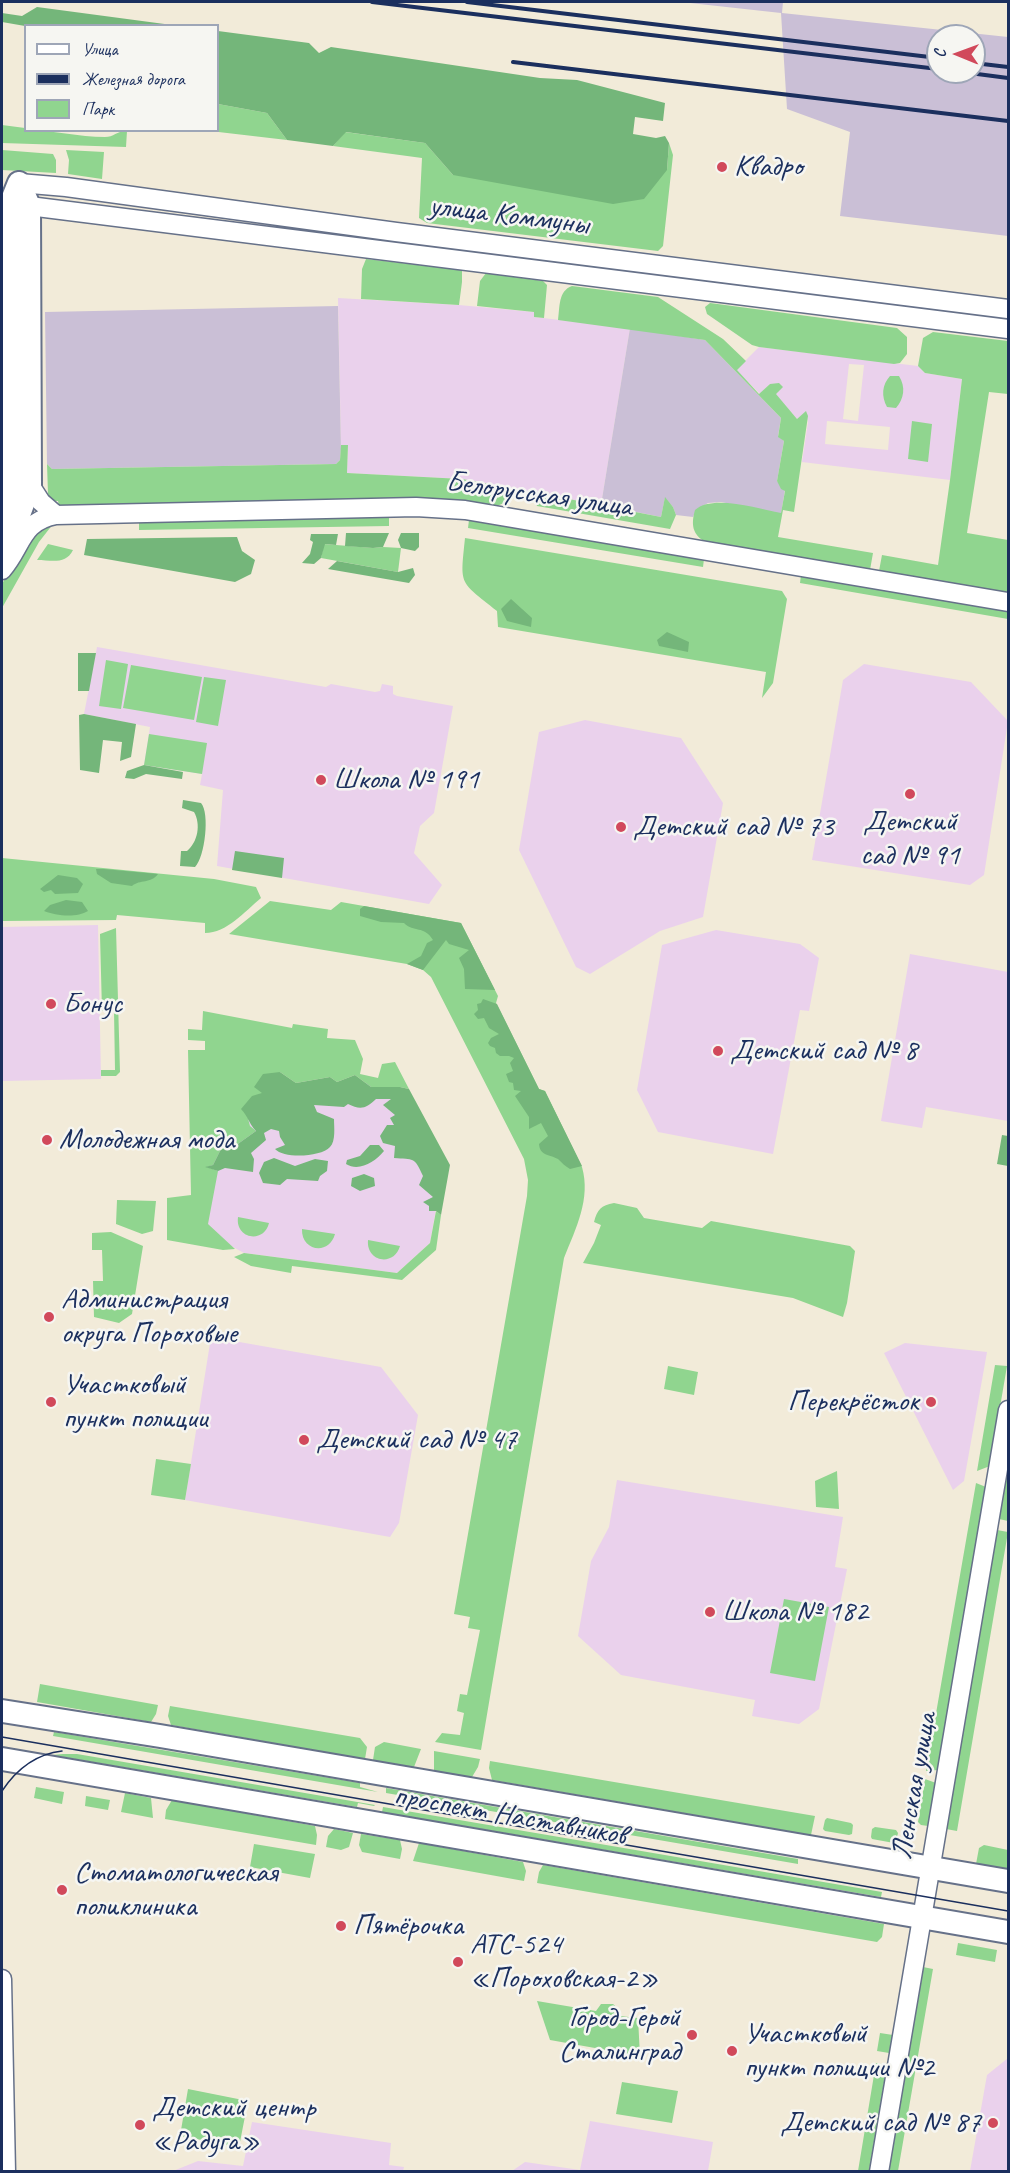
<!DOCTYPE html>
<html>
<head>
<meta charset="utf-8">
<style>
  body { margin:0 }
  #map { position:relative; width:1010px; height:2173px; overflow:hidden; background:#f2ebd9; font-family:Caveat,sans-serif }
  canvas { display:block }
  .frame { position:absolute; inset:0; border:3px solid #1b2f5e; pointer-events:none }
  .legend { position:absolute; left:24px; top:24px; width:195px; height:108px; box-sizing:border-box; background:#f6f6f2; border:2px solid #9ea6b7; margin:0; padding:8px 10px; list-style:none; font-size:18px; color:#1b2f5e }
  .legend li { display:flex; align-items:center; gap:12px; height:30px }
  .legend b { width:30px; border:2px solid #9ea6b7 }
  .north { position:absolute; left:926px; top:24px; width:60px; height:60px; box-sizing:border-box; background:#f6f6f2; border:2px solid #9ea6b7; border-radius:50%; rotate:271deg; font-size:16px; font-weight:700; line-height:24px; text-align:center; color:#1b2f5e }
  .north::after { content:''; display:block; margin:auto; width:21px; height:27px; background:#d1495b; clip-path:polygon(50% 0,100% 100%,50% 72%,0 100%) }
</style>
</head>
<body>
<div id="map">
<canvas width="1010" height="2173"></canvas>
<div class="frame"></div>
<ul class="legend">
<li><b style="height:8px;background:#fff"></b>Улица</li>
<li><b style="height:8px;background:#1b2f5e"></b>Железная дорога</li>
<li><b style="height:16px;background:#90d58f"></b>Парк</li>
</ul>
<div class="north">С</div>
</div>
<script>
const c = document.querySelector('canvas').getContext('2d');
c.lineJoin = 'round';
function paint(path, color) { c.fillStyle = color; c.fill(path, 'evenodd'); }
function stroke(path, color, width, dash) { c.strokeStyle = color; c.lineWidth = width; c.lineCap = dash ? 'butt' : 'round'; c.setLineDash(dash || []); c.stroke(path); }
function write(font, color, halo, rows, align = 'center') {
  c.font = font + ' Caveat,sans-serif'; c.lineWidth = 5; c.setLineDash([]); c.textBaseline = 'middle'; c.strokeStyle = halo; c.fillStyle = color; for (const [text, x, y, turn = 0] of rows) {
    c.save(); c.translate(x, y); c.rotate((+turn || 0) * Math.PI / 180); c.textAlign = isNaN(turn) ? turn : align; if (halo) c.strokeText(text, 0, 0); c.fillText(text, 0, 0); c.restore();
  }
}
const built = new Path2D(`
  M338,298L459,305L534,312V317L630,328L601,505L462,479L347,473L348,446L341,445Z
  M759,347L918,366L925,373L962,379L950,480L802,462L808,422L806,412L797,419L775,394L770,384L760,394L736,370ZM849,364L864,365L858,421L843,419ZM827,421L890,427L888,450L825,444Z
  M97,647L326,687L331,684L375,692L380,691L382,684L393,686V694L397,696L453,706L434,813L420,826L414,853L442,885L429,904L217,866L223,790L200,785L202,774L144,765L150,727L84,714Z
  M864,664L971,682L1008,721L984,875L970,885L812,860L843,680Z
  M585,720L681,738L723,803L703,917L660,931L590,974L576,967L519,850L539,732Z
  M98,925L101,1079L2,1081V927Z
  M716,930L800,944L819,958L809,1011L800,1010L773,1154L658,1132L637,1090L662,945Z
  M910,954L1008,972V1121L926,1107L922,1128L881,1121Z
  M376,1081L407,1096L444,1164L430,1243L397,1273L244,1253L198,1228L212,1111Z
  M211,1337L381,1367L418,1415L399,1523L390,1537L185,1500Z
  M905,1343L987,1352L964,1481L953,1490L884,1353Z
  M617,1480L843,1517L835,1567L847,1569L819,1709L799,1724L752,1716L755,1700L621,1675L578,1636L591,1561L609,1527Z
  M1008,2058V2171H970L987,2075Z
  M590,2121L713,2142L708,2171H512L525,2162L580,2170Z
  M252,2122L391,2143L389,2165L404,2167L403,2171H173L198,2161L243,2166Z`);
const industrial = new Path2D(`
  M681,2H783L782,13L1008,37V236L840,216L850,132L787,109L781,13ZM938,36H974V72H938Z
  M338,306L341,449L340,460L336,464L52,469L47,464L45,312Z
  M630,328L705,340L781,418L778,436L784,441L777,481L785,490L781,514L721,502L708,503L696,510L693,517L676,515L673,507L665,498L661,517L601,505Z`);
const green = new Path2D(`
  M218,104L267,113L287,140L210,131L218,130Z
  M2,125L25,128L26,130C52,130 79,137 105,137C114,137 118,130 127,131L126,147L2,143Z
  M345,132L425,143L453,175L667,170L669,143L673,155L663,246L658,251L427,223L419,218L422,158L333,146Z
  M2,150L53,154L56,160V173L2,170Z
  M66,150L104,152L102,179L68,174L69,160Z
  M366,259L462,270V282L459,305L361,299L362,269Z
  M486,273L543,281L547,285L544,318L534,317V312L477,306L480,281Z
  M572,286L658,297L723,339L746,361L737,370L759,394L770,384L779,383L783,387L776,394L797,419L806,411L808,416L794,512L783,510L778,537L873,553L870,570L706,542C692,535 691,524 695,510C713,494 758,509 781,513L785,491L781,489L777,481L784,441L778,437L781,418L705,340L558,320C560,307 558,291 572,286Z
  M710,303L897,328L907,337V354L900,363L894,364L759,347L752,345L707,314L705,307Z
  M933,332L1008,341V394L989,392L967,533L1008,540V593L879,571L882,555L938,565L950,480L962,379L925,373L918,366L923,338Z
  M890,376H899C906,387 904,399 896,408L887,407C881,396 882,385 890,376Z
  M912,421L932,424L928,462L908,459Z
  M341,445H348L347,473L462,479L517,489C512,498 507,502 497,506H59L58,501H52L48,494L47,464L52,469L336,464L340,460Z
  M533,492L661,517L665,497L673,507L676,515L670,529L537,506Z
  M389,517V526L139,530V522Z
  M469,520L491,522L704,559L703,567L468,528Z
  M53,524L39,542L2,608V584L28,537L34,531Z
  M465,538L782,591L787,599L773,683L762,698L766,672L498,627L497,611C459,580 460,587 465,538Z
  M48,544L73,550C66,565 51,560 37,560Z
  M324,544L373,548L383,547L401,548L398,572L321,558Z
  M801,575L1008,610V619L800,583Z
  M106,660L128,664L121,709L99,706Z
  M131,665L202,677L194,720L123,708Z
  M204,677L226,680L218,726L196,722Z
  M149,734L207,743L202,774L144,765Z
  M2,858L214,879L256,887L261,898C244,912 227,933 205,933V923L117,915L116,920L2,921Z
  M270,901L331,910L341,902L461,923L498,996L496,1003L539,1089L545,1091L582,1167C591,1199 576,1228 564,1258L481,1750L435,1742L442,1733L460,1735L464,1713L457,1711L460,1694L467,1695L480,1630L468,1628L470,1617L454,1614L527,1196L528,1180L524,1159L431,977L423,970L407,964L229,934Z
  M116,928L120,1072L116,1076H101V1070H115L114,1011H102L100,934Z
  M203,1011L292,1028L293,1024L328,1029L327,1038L355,1040L363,1059L360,1074L378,1078L382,1064L395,1062L409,1089L400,1087H371L355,1075L337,1082L330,1077L296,1083L280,1072L247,1115L250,1126L256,1131L235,1146L227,1145L220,1151L213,1165L207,1167L218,1171L208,1224L235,1249L223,1250L167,1240V1198L191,1195L188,1050H205V1041L188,1040V1029L202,1030Z
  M117,1200L156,1201L153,1231L142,1234L116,1224Z
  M614,1203L637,1208L644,1218L702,1228L711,1221L850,1246L855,1251L847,1303L843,1317L793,1298L583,1263L594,1243L601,1225L594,1222C597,1210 601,1205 614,1203Z
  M436,1211L441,1215L436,1250L402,1280L292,1266L291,1273L251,1266L234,1257L244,1253L397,1273L430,1243Z
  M238,1217L269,1223C264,1244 235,1239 238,1217Z
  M302,1229L335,1234C329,1256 301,1251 302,1229Z
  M111,1232L143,1246L132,1314L119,1323L94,1317L93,1281H103L102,1250H92V1233Z
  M368,1240L400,1246C394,1267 366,1262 368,1240Z
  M995,1365L1007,1366L990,1466L977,1471Z
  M668,1366L698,1372L694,1395L664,1389Z
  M156,1459L191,1464L185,1500L151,1495Z
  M1008,1462V1521L999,1519Z
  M837,1471L839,1509L816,1507L815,1481Z
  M976,1483L986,1487L938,1770L926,1771Z
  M997,1530L1008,1532L957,1831L946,1829Z
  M784,1599L829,1607L815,1681L770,1673Z
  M40,1684L158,1705L156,1714L151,1722L37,1702Z
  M170,1706L360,1738L367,1747L365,1759L171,1725L168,1716Z
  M54,1732L360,1783V1787L378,1792L53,1736Z
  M384,1742L421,1749L414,1767L373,1760L375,1747Z
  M434,1751L480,1759L478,1767L472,1777L434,1771Z
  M63,1754H77L375,1805L374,1806L358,1803L357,1807L52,1755Z
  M490,1761L815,1816L811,1835L492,1780L489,1768Z
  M925,1779L936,1783L928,1826L921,1825L918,1822Z
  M36,1787L64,1792L62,1804L34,1798Z
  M386,1788L798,1859V1864L386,1793Z
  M125,1793L151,1798L153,1818L121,1812Z
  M86,1796L110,1800L108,1810L85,1806Z
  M172,1800L315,1826L317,1835L316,1845L165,1819L166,1810Z
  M383,1807L882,1892L881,1897L382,1812Z
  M827,1818L851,1823L853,1825L852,1834L849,1835L825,1831L823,1829L825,1820Z
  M875,1827L896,1830L898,1833L896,1842L894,1843L872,1839L871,1837L872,1829Z
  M334,1829L353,1833L349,1847L341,1850L326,1847L328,1836Z
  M361,1834L400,1840L402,1849L400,1859L362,1852L359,1845Z
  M419,1843L523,1862L526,1871L524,1881L413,1861Z
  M254,1844L315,1854L310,1878L250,1867Z
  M984,1845L1008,1850V1870L976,1864L979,1848Z
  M543,1865L884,1924L882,1937L877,1942L537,1883L539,1872Z
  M958,1943L997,1950L995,1962L956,1955Z
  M923,1967L933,1969L898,2171L888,2172Z
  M537,2001L596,2011L601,2004H613L619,2009L620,2016L638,2018L640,2056L550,2040Z
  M880,2033L893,2035L889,2053L877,2051Z
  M876,2063L887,2065L869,2171H858Z
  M622,2082L678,2091L672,2123L616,2114Z
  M188,2089L248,2101L239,2147L180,2136Z`);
const forest = new Path2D(`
  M37,7L172,25L25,26L2,22V13L22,16Z
  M218,31L309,43L319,53L331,47L540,78L577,80L665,103L663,121L635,117L633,134L656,138L665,136L669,143L667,170L644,199L613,204L453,175L425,143L346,132L333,146L287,140L267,113L218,104Z
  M346,533H389L383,547L373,548L345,546Z
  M401,533H419V547L415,551L401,548L398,540Z
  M311,534H338L336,545L325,544L321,558L314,564L302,563L310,554L313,542L310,540Z
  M237,537L242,551L255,560L251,574L235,582L84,555L87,539Z
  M337,561L398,572L413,568L415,575L409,583L328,569Z
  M511,599L532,618L531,627L507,621L501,609Z
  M667,632L689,642L688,652L659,646L657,640Z
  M78,653H96L89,691H78Z
  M84,714L136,724L131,757L120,761L122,742L103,740L99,773L80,770L79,715Z
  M144,765L183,772L182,779L146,774L134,779L125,778L127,771Z
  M183,800L201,803C210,813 205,857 195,867L180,866L181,851H187C198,842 201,824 194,812L182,808Z
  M235,851L284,858L282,878L232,870Z
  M96,869H104L158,874C151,884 140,879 132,886L111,883L97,874Z
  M58,875L77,878L83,884L78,893L55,894L51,890L44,892L40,889Z
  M66,900L82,902L88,911C77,918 56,916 44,911L50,905Z
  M364,906L461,923L495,990L465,989L464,969L459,958L469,950L449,944L446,940L423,970L407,964L421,956L427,943L433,940C424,925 414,933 404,923L381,922L360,916V909Z
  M483,999L497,1004L539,1089L545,1091L582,1166L570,1169C565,1166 562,1163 558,1159C549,1154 540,1156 539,1144L548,1136L541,1123L529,1129V1117L515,1096L521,1091L514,1090L513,1083L509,1082L506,1074L513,1071L510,1063L514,1058L509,1056H500L496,1053L495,1048L490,1046L488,1043L491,1038L499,1034L489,1028L484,1018L478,1019L474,1014L478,1010L477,1004L481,1003Z
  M280,1072L296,1083L330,1077L337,1082L355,1075L371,1087H400L409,1089L450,1165L441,1215L436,1211H429V1206L423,1202L433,1197L419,1185L423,1176C414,1156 414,1160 394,1158L395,1146L383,1143L380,1136L387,1125H394L390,1118L395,1115L383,1105L391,1099H376C366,1109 360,1110 348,1104L344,1107L314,1105L317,1112L334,1119C334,1127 336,1141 330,1147C321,1157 284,1159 275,1149L285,1145L280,1137L279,1131L271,1129L264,1133L266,1140L251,1153L254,1159L253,1172L225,1168L218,1171L205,1167L213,1165L220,1151L227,1145L235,1146L256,1131C249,1124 248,1116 241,1109L252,1096L262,1093L254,1087L263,1074Z
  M1002,1135L1008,1136V1166L997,1164Z
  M370,1145H379L384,1151C375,1162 359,1172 346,1164L347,1160L360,1156Z
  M274,1158L295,1166L315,1159L328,1161L327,1171L320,1176L318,1181L287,1179L280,1185L263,1183L259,1173L264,1162Z
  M364,1174L374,1178L375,1186L360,1191L351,1186L352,1178Z`);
const minor = new Path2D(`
  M19,183L66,187L396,232L1008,309
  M29,206L1008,329
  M30,485L41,502L56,515
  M2,570C23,546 20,522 56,515L416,507L465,510L1008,602
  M2,1979L6,2172
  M879,2172L1008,1410`);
const major = new Path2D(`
  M2,522C11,499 12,474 14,450L10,205L19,183
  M2,556L13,531L30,485L29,206L19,183
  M2,1711L160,1736L1008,1881
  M2,1759L1008,1932`);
const tram = new Path2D(`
  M2,1737L1008,1911
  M2,1791C16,1770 36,1754 62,1751`);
const rail = new Path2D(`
  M372,2L938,69
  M467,2L938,58
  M513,62L1008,121
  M974,63L1008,67
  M962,72L1008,78`);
const markers = [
  [722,167,6,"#d1495b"],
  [321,780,6,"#d1495b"],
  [910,794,6,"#d1495b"],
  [621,827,6,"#d1495b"],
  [51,1004,6,"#d1495b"],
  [718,1051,6,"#d1495b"],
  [47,1140,6,"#d1495b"],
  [49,1317,6,"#d1495b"],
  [51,1402,6,"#d1495b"],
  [931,1402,6,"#d1495b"],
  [304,1440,6,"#d1495b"],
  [710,1612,6,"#d1495b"],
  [62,1890,6,"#d1495b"],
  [341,1926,6,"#d1495b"],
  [458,1962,6,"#d1495b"],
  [692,2035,6,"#d1495b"],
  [732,2051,6,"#d1495b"],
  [993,2123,6,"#d1495b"],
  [140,2125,6,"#d1495b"]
];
const poiNames = [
  ["Квадро",734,167],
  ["Школа № 191",333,780],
  ["Детский",910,822,"center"],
  ["сад № 91",910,856,"center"],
  ["Детский сад № 73",633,827],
  ["Бонус",63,1004],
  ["Детский сад № 8",730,1051],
  ["Молодежная мода",59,1140],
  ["Администрация",61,1300],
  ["округа Пороховые",61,1334],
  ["Участковый",63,1385],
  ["пункт полиции",63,1419],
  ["Перекрёсток",919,1402,"right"],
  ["Детский сад № 47",316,1440],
  ["Школа № 182",722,1612],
  ["Стоматологическая",74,1873],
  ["поликлиника",74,1907],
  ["Пятёрочка",353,1926],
  ["АТС-524",470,1945],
  ["«Пороховская-2»",470,1979],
  ["Город-Герой",680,2018,"right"],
  ["Сталинград",680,2052,"right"],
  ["Участковый",744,2034],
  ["пункт полиции №2",744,2068],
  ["Детский центр",152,2108],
  ["«Радуга»",152,2142],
  ["Детский сад № 87",981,2123,"right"]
];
const streetNames = [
  ["улица Коммуны",509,216,7],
  ["Белорусская улица",539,495,8],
  ["Ленская улица",915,1786,-80],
  ["проспект Наставников",510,1816,10]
];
paint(built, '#ead1ec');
paint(industrial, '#cabfd6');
paint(green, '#90d58f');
paint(forest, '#74b67a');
stroke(minor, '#667189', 21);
stroke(major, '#667189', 26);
stroke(minor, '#fff', 18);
stroke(major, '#fff', 22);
stroke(tram, '#1b2f5e', 1.5);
stroke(rail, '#1b2f5e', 4);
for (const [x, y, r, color] of markers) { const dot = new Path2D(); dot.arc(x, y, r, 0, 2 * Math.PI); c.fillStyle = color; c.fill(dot); stroke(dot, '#f6f6f2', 2); }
write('30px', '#1b2f5e', '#f6f6f2', poiNames, 'left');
write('30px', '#1b2f5e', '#f6f6f2', streetNames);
</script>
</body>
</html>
